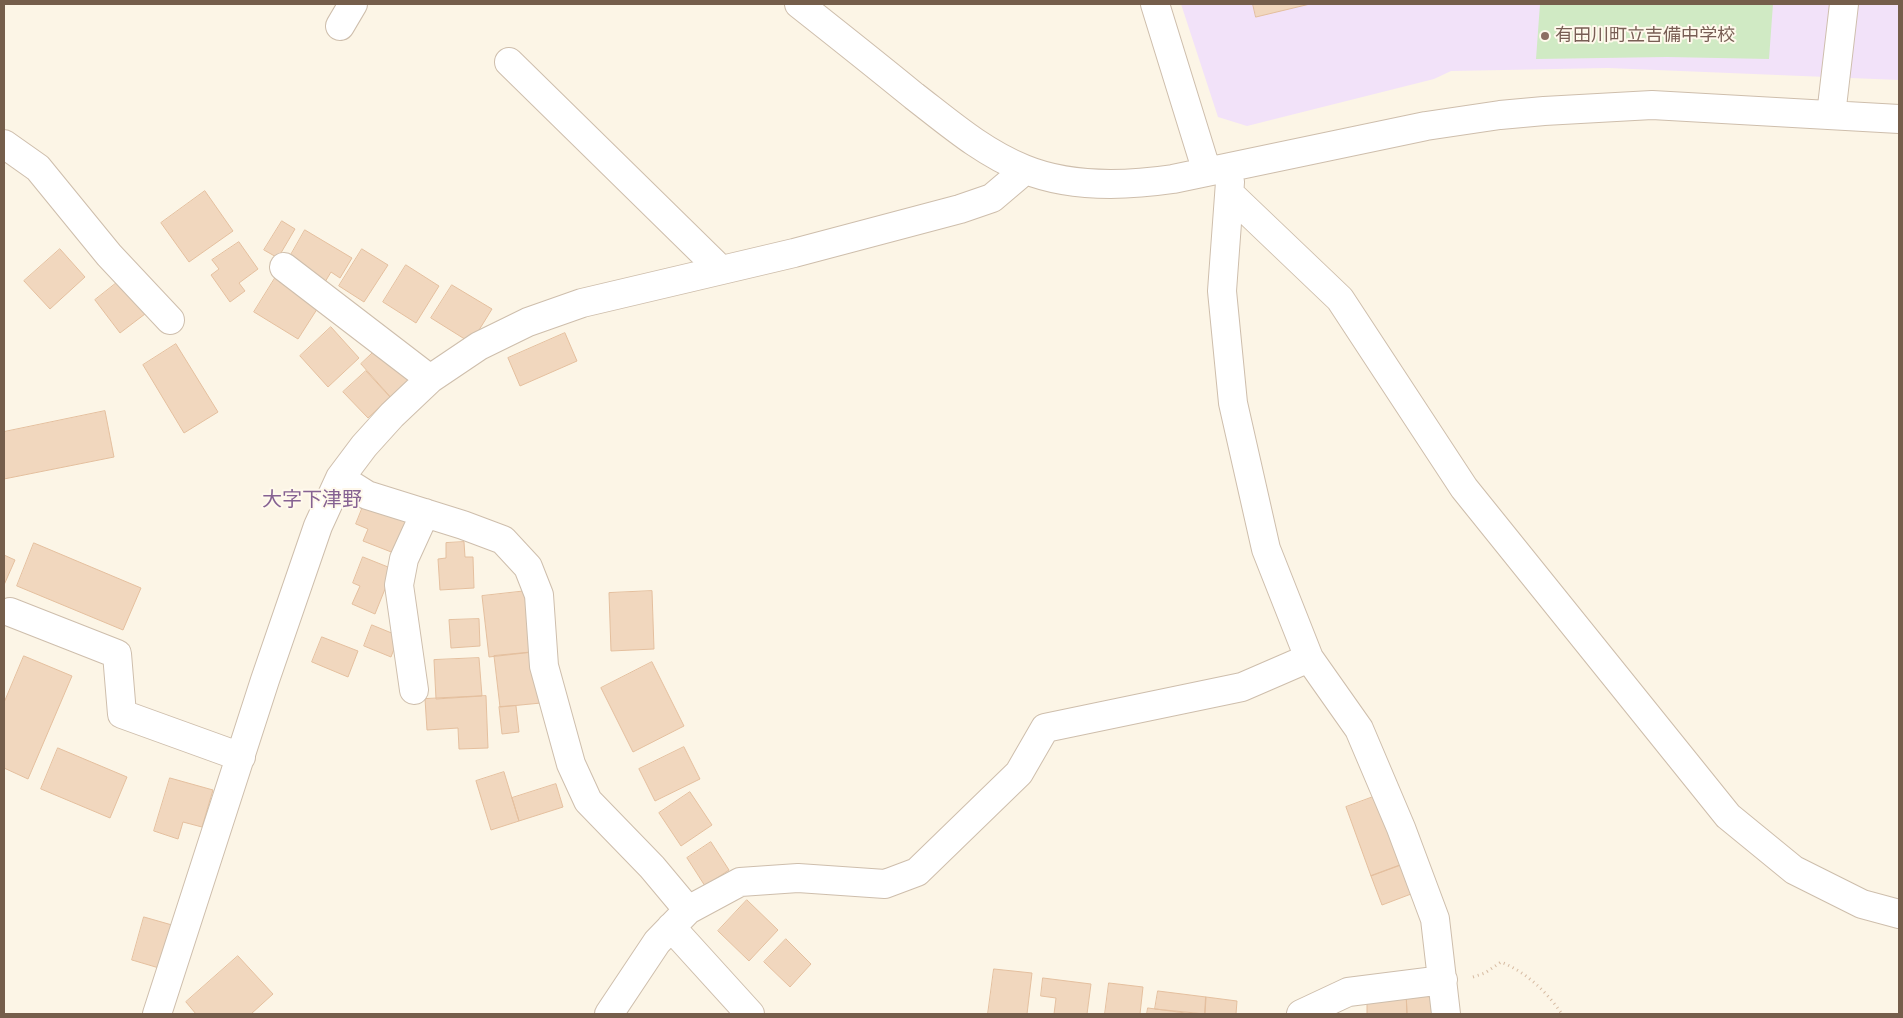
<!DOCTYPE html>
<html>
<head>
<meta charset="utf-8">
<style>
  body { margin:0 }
  #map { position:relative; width:1903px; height:1018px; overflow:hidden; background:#fcf5e6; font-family:"PT Sans",sans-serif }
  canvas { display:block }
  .frame { position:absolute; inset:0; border:5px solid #755e4b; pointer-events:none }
</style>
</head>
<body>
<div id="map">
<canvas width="1903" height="1018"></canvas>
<div class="frame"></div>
</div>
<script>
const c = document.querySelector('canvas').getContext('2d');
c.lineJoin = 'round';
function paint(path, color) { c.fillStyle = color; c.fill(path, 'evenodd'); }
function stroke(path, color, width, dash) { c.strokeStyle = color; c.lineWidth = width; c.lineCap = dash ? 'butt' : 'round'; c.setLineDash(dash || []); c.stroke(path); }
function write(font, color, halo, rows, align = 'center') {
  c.font = font + ' "PT Sans","Noto Sans JP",sans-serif'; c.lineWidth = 4; c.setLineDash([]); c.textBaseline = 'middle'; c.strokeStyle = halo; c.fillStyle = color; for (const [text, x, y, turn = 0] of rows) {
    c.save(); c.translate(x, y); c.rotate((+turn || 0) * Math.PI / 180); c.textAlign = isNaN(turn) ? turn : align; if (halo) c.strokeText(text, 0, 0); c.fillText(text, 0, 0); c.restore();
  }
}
const education = new Path2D(`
  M1181,4H1899V80L1608,68L1451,71L1434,79L1247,126L1218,117Z`);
const green = new Path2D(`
  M1540,4H1773L1769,59L1667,57L1536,59Z`);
const building = new Path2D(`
  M1253,4H1310L1256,17Z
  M205,191L233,231L189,262L161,223Z
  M282,221L295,229L278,258L264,250Z
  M305,230L352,258L340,278L331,272L325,282L288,260Z
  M239,242L258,269L239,283L245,291L230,302L211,275L219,269L212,260Z
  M60,249L85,277L50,309L24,281Z
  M362,249L388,265L364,302L339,286Z
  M406,265L439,286L416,323L383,302Z
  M277,275L321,303L298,339L254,312Z
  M119,281L145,314L120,333L95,300Z
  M452,285L492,309L471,343L431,318Z
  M331,327L359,358L328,387L300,356Z
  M565,333L577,361L520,386L508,358Z
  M176,344L218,412L184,433L143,365Z
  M379,347L412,383L394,401L361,364Z
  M366,371L390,397L368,418L343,392Z
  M105,411L114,457L4,479V432Z
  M364,504L412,524L399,555L363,541L368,529L356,524Z
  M464,542L465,557H473L474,588L440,590L438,559L446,558V543Z
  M34,543L141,588L123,630L17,586Z
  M4,555L15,560L4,585Z
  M363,557L393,569L375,614L352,604L360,586L353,583Z
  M527,591L533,652L489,657L482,596Z
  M652,591L654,649L611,651L609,593Z
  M479,619L480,646L451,648L449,620Z
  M372,625L399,636L391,657L364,646Z
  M322,637L358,651L348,677L312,662Z
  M535,652L541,703L500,707L494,656Z
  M24,656L72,676L28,779L4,768V703Z
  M479,658L482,696L436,699L434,660Z
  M652,662L684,726L633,752L601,688Z
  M486,696L488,748L459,749L458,728L427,730L425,699Z
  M516,706L519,732L502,734L499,707Z
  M684,747L700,779L655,801L639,769Z
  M58,748L127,777L110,818L41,789Z
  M504,772L519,821L491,830L476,781Z
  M170,778L213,790L202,827L183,822L178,839L154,831Z
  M556,784L563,807L519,821L512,798Z
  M690,792L712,825L681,846L659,813Z
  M1384,793L1409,862L1371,876L1346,807Z
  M711,842L729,870L705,886L687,858Z
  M1409,862L1419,891L1382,905L1371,876Z
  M747,900L778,930L749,961L718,931Z
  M144,917L172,925L159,968L132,960Z
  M786,939L811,964L790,987L764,962Z
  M238,956L273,994L251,1014H196L186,1002Z
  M994,969L1032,973L1027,1014H988Z
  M1043,978L1091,984L1087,1014H1054L1056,998L1041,996Z
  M1109,983L1143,987L1140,1014H1105Z
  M1432,990L1433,1014H1407L1406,991Z
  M1158,991L1206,997L1205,1014L1155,1009Z
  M1406,991L1407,1014H1367V993Z
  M1206,997L1237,1001L1236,1014H1205Z
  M1148,1008L1193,1014H1147Z`);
const path = new Path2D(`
  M1473,977L1485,973L1501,962C1526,972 1547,992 1562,1014`);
const minor = new Path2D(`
  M799,4C837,34 876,65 914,96C949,123 982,152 1024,169C1070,188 1125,186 1173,179L1426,126L1500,115L1544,111L1652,105L1899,119
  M1155,4L1207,172
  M340,26L353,4
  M509,62L721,270
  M1831,115L1844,4
  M4,144L38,168L109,255L170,320
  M1230,182L1222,291L1233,403L1266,549L1309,658L1359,729L1401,828L1435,919L1446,1014
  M1230,194L1340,299L1464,488L1728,816L1794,870L1862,904L1899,914
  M284,267L430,379
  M340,478L367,495L463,525L503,540L528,567L539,595L544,666L571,764L588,801L652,867L688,910L657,942L609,1014
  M10,612L117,654L122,714L241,757
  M414,690L399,585L404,559L425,513
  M688,910L740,882L798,878L885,884L917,872L1019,773L1045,728L1242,687L1309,658
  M671,927L750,1014
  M157,1014L265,680L318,526L340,478L364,446L392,415L430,379L479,346L528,322L582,303L794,253L960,209L992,198L1025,170
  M1301,1014L1348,992L1443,980`);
const markers = [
  [1545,36,5,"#8d6e63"]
];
const educationNames = [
  ["有田川町立吉備中学校",1555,36]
];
const quarterNames = [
  ["大字下津野",312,500]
];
paint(education, '#f2e2f9');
paint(green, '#d0eac4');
paint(building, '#f1d7be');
stroke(building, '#e4bf9e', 1);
stroke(minor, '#cebeac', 30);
stroke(path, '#d6baa1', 3, [1, 4]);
stroke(minor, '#fff', 28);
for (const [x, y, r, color] of markers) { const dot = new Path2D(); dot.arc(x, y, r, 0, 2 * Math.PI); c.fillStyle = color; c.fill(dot); stroke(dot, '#fff9ec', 2); }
write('18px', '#785e54', '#fff9ec', educationNames, 'left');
write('20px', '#866292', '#fff9ec', quarterNames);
</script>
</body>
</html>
